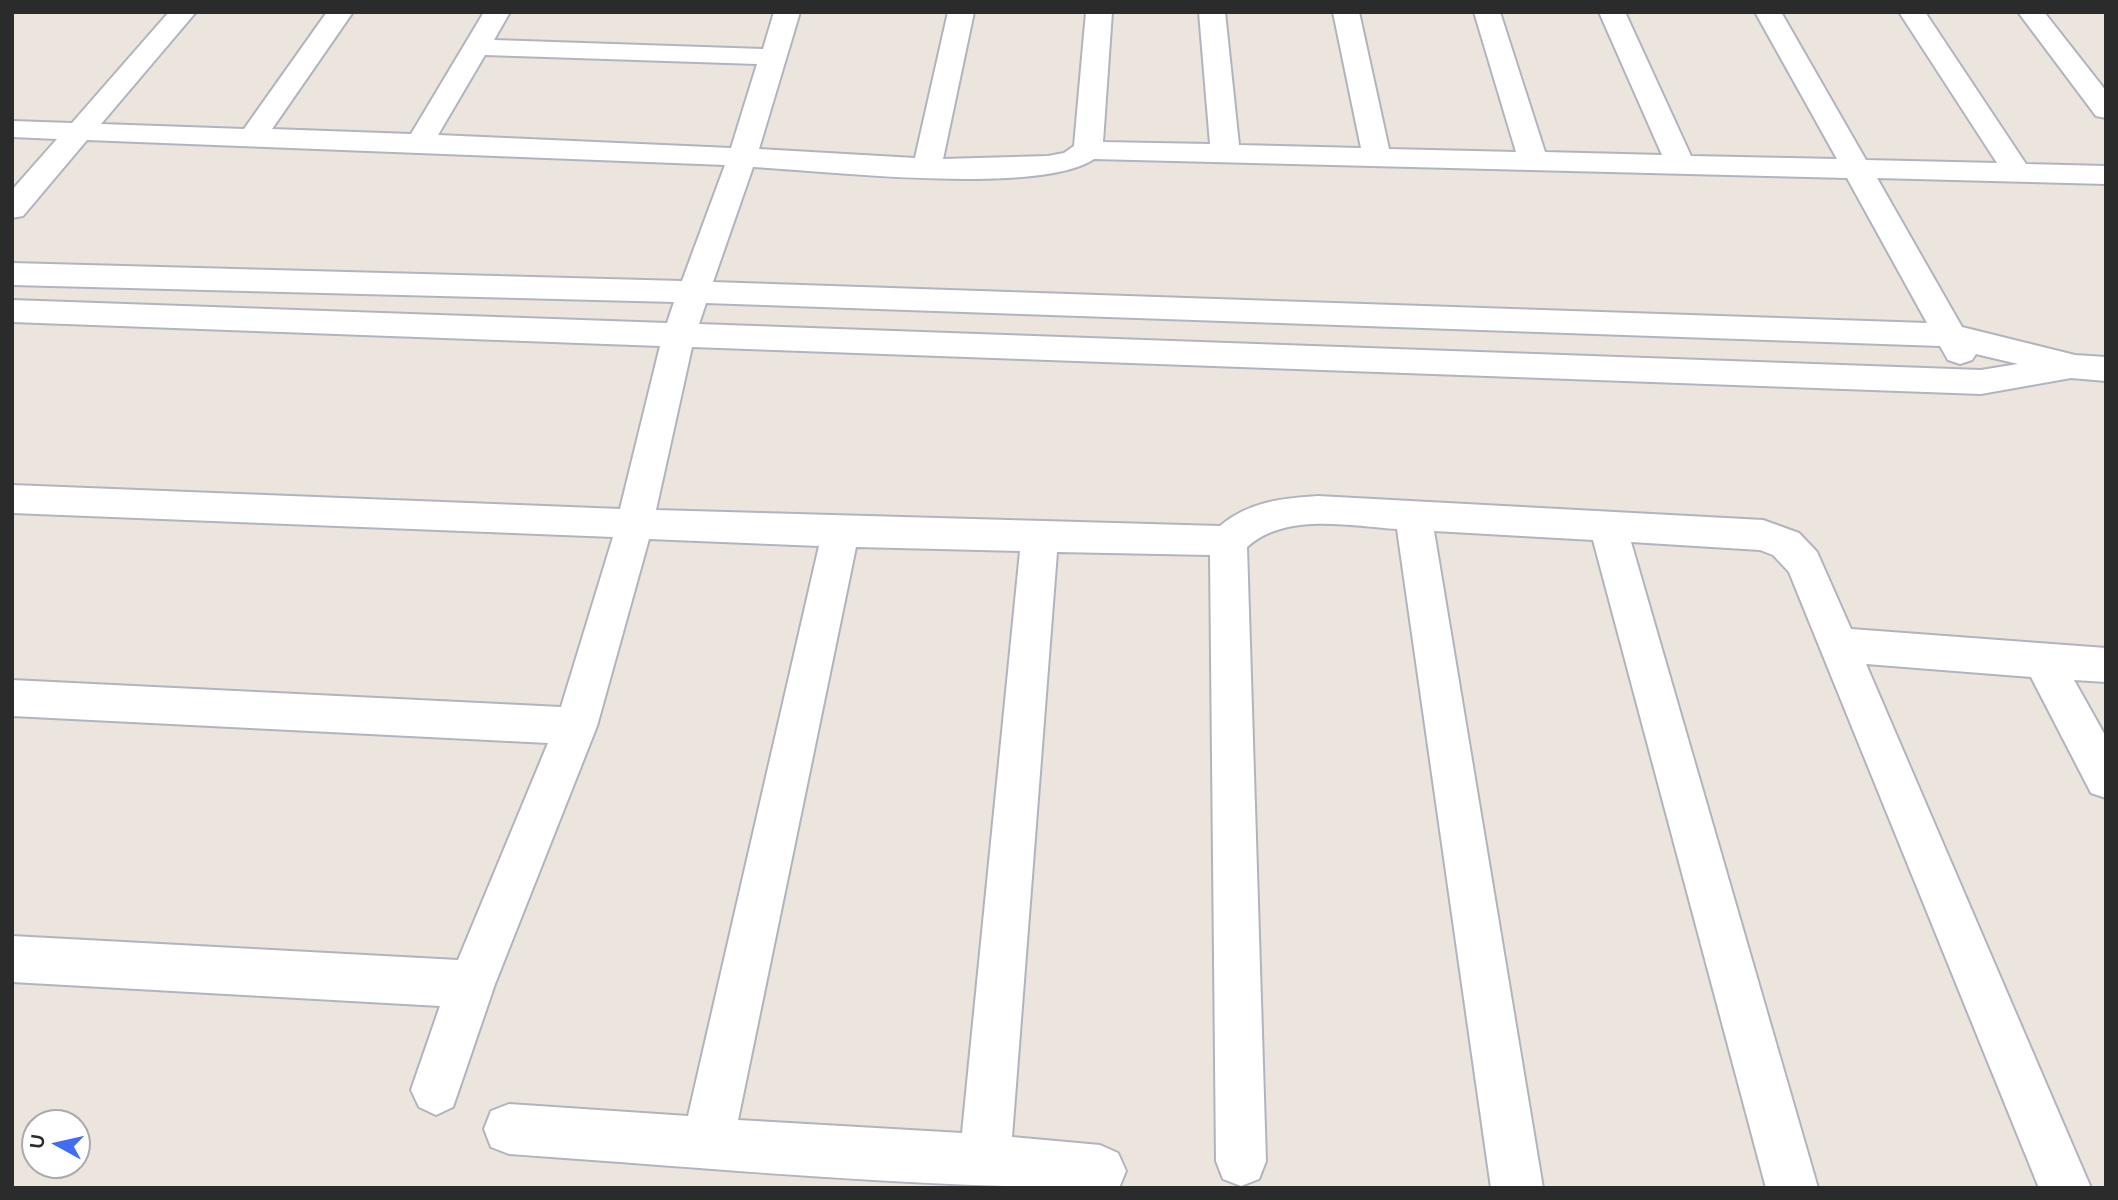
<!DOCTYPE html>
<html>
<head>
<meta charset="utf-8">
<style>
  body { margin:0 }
  #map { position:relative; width:2118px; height:1200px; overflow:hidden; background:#ece5dd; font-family:Raleway,sans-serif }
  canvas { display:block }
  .frame { position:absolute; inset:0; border:14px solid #2b2b2b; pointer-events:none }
  .north { position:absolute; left:21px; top:1109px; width:70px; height:70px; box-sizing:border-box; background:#fff; border:2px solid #aaa; border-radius:50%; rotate:278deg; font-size:19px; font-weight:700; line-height:28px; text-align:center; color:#2b2b2b }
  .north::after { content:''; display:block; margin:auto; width:24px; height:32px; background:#436cf4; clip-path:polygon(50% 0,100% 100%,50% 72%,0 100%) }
</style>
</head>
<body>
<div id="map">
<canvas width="2118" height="1200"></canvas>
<div class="frame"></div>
<div class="north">U</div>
</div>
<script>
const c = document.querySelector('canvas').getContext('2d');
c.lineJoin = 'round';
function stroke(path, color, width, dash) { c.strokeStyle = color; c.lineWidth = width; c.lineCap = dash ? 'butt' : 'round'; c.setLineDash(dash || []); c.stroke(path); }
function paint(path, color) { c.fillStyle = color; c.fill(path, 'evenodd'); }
const minor = new Path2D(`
  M169,12H196L101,124L244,129L327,12H353L272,129L411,134L484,12H510L494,40L763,49L774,12H800L759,149L915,158L948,12H974L943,159L1048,156L1064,153L1074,146L1086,12H1112L1103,142L1210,144L1199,12H1225L1239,145L1361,148L1333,12H1359L1389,149L1516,152L1474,12H1500L1545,152L1662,155L1599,12H1625L1691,156L1837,159L1755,12H1781L1866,160L1997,163L1899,12H1925L2026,164L2106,166V184L1877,178L1962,327L2075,355L2106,357V381L2071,378L1981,394L692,347L656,510L1220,526C1248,502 1283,498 1318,496L1763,520L1799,533L1817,552L1851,629L2106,648V682L2074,680L2106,737V798L2091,793L2031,677L1866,664L2091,1188H2039L1789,572L1773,555L1760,550L1631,542L1818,1188H1766L1593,540L1434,531L1543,1188H1491L1397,529C1349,526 1286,512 1247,547L1266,1161L1259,1179L1241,1186L1223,1179L1216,1161L1210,555L1057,552L1012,1137L1100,1145L1118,1153L1126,1171L1119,1188C915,1188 712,1168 509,1154L491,1147L484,1129L491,1111L509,1104L688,1116L819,546L649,539L597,726L495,984L453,1107L436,1115L419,1107L411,1090L440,1006L12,982V936L458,960L548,743L12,716V680L561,707L613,537L12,513V485L620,509L660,346L12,322V300L667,323L674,302L12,285V263L682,281L725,165L87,140L23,216L12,218V190L57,139L12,137V121L72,123ZM485,55L757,64L731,148L438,135ZM1094,159L1847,178L1927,323L713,282L753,167C825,171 1039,196 1094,159ZM706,303L1940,346L1948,360L1960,364L1972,360L1976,354L2018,364L1981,370L699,324ZM856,547L1020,551L962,1133L738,1120Z
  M2018,12H2044L2106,91V118L2096,116Z`);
stroke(minor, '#b1b4be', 4);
paint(minor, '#fff');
</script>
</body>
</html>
